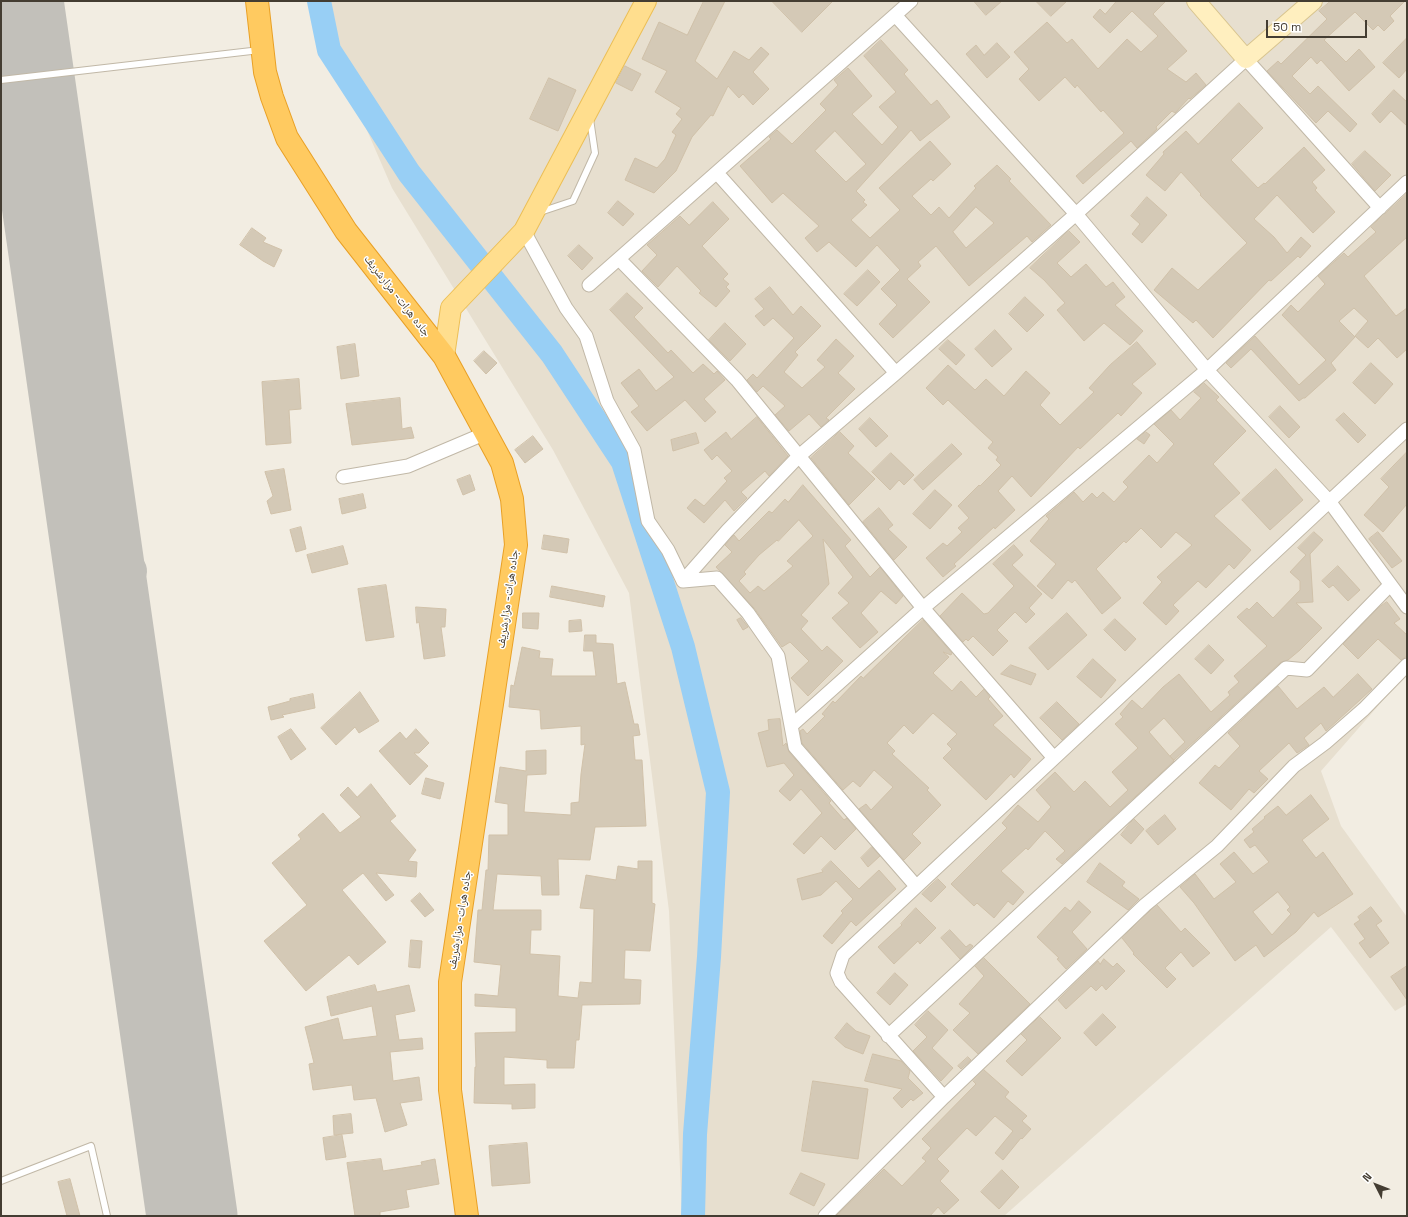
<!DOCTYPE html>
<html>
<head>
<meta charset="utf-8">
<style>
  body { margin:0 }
  #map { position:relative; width:1408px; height:1217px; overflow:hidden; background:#f2ede2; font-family:"Space Grotesk",sans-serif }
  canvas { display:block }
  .frame { position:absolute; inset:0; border:2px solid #443d32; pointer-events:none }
  .north { position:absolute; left:1356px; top:1165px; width:40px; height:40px; -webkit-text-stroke:3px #fff; paint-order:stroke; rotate:312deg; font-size:11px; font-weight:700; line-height:16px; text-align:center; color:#443d32 }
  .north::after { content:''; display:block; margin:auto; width:14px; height:18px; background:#443d32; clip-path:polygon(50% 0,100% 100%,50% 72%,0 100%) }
  .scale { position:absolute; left:1266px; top:20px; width:101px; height:18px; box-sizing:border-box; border:2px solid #443d32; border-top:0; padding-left:5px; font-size:12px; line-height:14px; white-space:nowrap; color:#443d32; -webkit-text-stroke:3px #fff; paint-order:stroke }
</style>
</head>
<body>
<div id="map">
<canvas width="1408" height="1217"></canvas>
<div class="frame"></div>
<div class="north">N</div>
<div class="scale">50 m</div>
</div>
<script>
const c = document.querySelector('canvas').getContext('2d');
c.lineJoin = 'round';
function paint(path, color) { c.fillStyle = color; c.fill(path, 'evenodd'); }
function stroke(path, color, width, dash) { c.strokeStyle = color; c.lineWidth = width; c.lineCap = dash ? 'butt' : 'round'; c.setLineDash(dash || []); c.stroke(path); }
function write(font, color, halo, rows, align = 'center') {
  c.font = font + ' "Space Grotesk","Noto Naskh Arabic",sans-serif'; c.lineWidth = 3; c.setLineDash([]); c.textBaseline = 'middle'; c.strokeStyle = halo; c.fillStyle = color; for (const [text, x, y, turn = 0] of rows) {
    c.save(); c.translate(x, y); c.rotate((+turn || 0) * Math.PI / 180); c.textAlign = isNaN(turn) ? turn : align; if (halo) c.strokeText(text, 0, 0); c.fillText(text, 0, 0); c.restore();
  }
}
const residential = new Path2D(`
  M311,1H1407V673L1321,771L1341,826L1407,917V1004L1395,1011L1331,927L1004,1216H682L669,911L629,593L553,450L392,188Z`);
const river = new Path2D(`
  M319,1L329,50L409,173L552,354L623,462L683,647L718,792L709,957L695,1134L693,1216`);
const taxiway = new Path2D(`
  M101,575L129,571
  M93,701L119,698`);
const runway = new Path2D(`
  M18,1L192,1216`);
const building = new Path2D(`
  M704,1H725L695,61L717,79L734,51L749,60L761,47L769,54L753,72L769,89L753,105L743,94L739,98L728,86L713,116L711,115L692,137L676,171L654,193L625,180L635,158L657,168L665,159L676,135L672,132L682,119L676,114L681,108L655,92L667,71L642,59L659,22L687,35Z
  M772,1H833L802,32Z
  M974,1H1002L986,15Z
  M1036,1H1067L1051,16Z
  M1117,1H1166L1153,14L1187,51L1167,69L1186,82L1196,73L1206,85L1190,99L1189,98L1175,113L1172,111L1156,127L1157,129L1137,148L1131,141L1083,184L1076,176L1124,133L1103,110L1101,112L1077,85L1075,88L1065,77L1039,101L1019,79L1029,69L1014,52L1047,22L1067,43L1072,39L1098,69L1127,39L1141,52L1158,36L1132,11L1110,33L1093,17L1100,9L1105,14Z
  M1331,1H1405L1390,16L1394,21L1384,31L1378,25L1373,30L1355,12L1324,40L1346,62L1359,49L1375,67L1349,91L1321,60L1317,64L1311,57L1292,76L1310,94L1318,86L1357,124L1350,132L1328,111L1316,123L1267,71L1278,61L1281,64L1327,19L1319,11Z
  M1407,38V69L1399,78L1383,63Z
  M881,40L908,70L904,74L931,105L937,100L950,117L920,141L911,130L856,191L865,200L863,202L867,205L851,220L870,238L900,210L879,188L930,141L951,164L933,181L931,179L912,196L931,215L939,207L949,218L976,188L974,186L997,165L1011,179L1009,181L1051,225L1032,242L1027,236L969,286L936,246L918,262L921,266L907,279L930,302L893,338L879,324L897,305L881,289L900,270L877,245L856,267L829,242L817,252L805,238L819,226L783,193L772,203L740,166L771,139L769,137L777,130L792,144L826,110L820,104L838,85L834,80L848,68L872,96L852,114L882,145L898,127L879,107L896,92L864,56ZM835,131L866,164L846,182L815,151ZM976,207L994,223L966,248L953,232Z
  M997,43L1010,57L987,78L966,54L976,45L984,55Z
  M625,66L641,74L632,91L616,83Z
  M549,78L576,90L558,131L530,119Z
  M1394,90L1407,102V126L1391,111L1380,123L1372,114Z
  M1239,103L1263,128L1231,160L1258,188L1264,183L1265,184L1304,147L1325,170L1312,182L1317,188L1315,190L1335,212L1313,233L1277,195L1254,219L1274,237L1287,253L1301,237L1311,246L1300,258L1298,256L1271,281L1269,280L1213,338L1196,320L1193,323L1154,290L1172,268L1198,290L1247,243L1200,195L1201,194L1181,172L1165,191L1146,175L1164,154L1163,152L1186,131L1198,144Z
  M1365,151L1391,175L1375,191L1352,164Z
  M1407,194V237L1364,276L1396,316L1407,308V349L1397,358L1378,338L1368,348L1355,336L1368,321L1354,308L1339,321L1355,337L1331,363L1336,370L1305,398H1303L1299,401L1251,349L1231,368L1226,363L1255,336L1299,385L1326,360L1282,315L1291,305L1298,312L1325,284L1318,276L1344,253L1348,257L1376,232L1371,227Z
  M1147,197L1167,215L1142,243L1132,234L1140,224L1131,216Z
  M618,201L634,214L623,226L608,213Z
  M713,202L729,219L702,246L728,274L723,279L729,284L726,287L730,291L716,307L699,293L701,291L677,266L658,287L642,271L657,255L647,245L680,216L689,225Z
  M252,228L266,238L263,242L282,250L274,267L263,261L240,245Z
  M1069,231L1080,242L1057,263L1071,277L1086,264L1106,287L1113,282L1125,297L1115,305L1143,331L1130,345L1104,323L1084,341L1057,310L1065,303L1044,280L1030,268Z
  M579,245L593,258L582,270L568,256Z
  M868,270L880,282L857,306L844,294Z
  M770,287L793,315L801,306L821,326L795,352L798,355L784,372L802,388L825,367L817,360L836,339L854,356L838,373L855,389L826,418L829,420L821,427L809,414L789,431L775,415L785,406L763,386L757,392L747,380L753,374L757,378L794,338L773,318L764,326L755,316L764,309L755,299Z
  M627,293L643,308L634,317L668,353L671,350L693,373L703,364L714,374L717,371L725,380L704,399L716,412L705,422L685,400L647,431L631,412L639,406L621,383L639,369L656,391L674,377L610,310Z
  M1025,297L1044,315L1027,332L1009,314Z
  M725,323L746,344L730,361L709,340Z
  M995,330L1012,349L992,367L975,349Z
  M948,340L965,355L956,365L939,349Z
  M1137,342L1156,364L1132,384L1142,393L1121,416L1118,413L1080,449L1078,447L1031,497L1012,476L998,491L1015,510L995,529L994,527L954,564L956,566L943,577L926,558L943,543L947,546L962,532L958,528L969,518L958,506L979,485L980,486L1001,465L996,460L998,457L988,448L993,442L982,432L948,400L943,405L926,388L948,365L975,390L986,379L1004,396L1026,371L1050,393L1040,405L1060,425L1094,392L1089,388L1110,365Z
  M355,344L359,376L341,379L337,347Z
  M484,351L497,363L486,374L474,361Z
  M1371,363L1393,384L1375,404L1353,383Z
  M299,379L301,409L289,410L291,443L266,445L262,382Z
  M1204,383L1219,397L1216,400L1246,431L1213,464L1240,493L1214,516L1251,550L1234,569L1229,564L1206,588L1198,581L1173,605L1179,611L1166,625L1143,603L1162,582L1157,577L1192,545L1176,532L1161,548L1141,528L1126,543L1124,541L1096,569L1121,598L1102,614L1075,580L1072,583L1068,580L1052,599L1037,586L1056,564L1030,541L1049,519L1046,516L1074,492L1083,502L1092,493L1097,498L1103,492L1114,502L1128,487L1123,482L1149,455L1157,463L1174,444L1154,424L1171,410L1180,420L1201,398L1194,392Z
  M400,398L402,429L411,427L414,438L352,445L346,404Z
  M1280,406L1300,427L1289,438L1269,417Z
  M1344,413L1366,435L1358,443L1336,420Z
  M757,417L788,456L769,476L765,471L741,492L747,498L734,511L725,500L704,523L687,508L695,499L704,506L727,481L724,478L732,471L717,455L712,460L704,450L726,432L731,439Z
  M870,418L888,436L876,447L859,429Z
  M840,432L854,446L848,453L875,479L849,505L811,458Z
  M1146,432L1150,435L1144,444L1137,439Z
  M696,433L699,443L673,451L671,440Z
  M533,436L543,449L525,463L515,450Z
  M952,444L962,454L923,490L914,480Z
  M1407,452V504L1383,532L1364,515L1389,487L1381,479Z
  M891,453L914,475L904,485L899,480L890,490L872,472Z
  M284,469L291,510L271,514L267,501L273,496L265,472Z
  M1276,469L1303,500L1270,530L1242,500Z
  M470,475L475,490L463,495L457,480Z
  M803,485L851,540L845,546L870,577L880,567L903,596L896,604L881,591L861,613L878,632L860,648L832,618L849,603L838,593L853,577L823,539L829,584L801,615L808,621L801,629L822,651L827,646L843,661L808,696L791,678L809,661L790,642L782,647L754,608L716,567L732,552L725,545L734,535L739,541L769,511L772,513L785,499L788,502ZM799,520L813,536L787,561L793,566L764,591L758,586L750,593L739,581L746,574L744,572L759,555L777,540L778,541Z
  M935,490L952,505L930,529L913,514Z
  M363,494L366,508L342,514L339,499Z
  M879,508L893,525L888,529L907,547L894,560L863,522Z
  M301,527L306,549L296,552L290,530Z
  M1314,532L1323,540L1310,554L1313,602L1296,603L1322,628L1300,650L1288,660L1281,662L1174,760L1170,756L1185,742L1164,718L1149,732L1174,761L1062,864L1056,859L1065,851L1045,831L1028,850L1026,848L1001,871L1024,892L1013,905L1008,901L994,918L977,903L974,906L951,884L1007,828L1002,823L1018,805L1038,822L1051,807L1036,790L1055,772L1074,792L1085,781L1110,807L1128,790L1112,772L1138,748L1115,724L1123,717L1120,714L1132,700L1142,709L1163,687L1179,674L1211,712L1230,695L1228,692L1239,682L1234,676L1267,646L1237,617L1247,608L1249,610L1257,602L1273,618L1300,590V581L1290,572L1306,555L1298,548Z
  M1378,532L1402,561L1392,568L1369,539Z
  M544,535L569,539L567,553L542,549Z
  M1014,545L1023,555L1012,565L1042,594L1029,608L1035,614L1026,623L1015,612L997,630L1008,641L993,656L973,636L968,641L966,639L963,642L940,616L962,593L984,614L988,613L1014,586L993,564Z
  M343,546L348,564L312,573L307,555Z
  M1338,566L1360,590L1348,601L1333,585L1329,588L1322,581Z
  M386,585L394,637L366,641L358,589Z
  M552,586L605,596L603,607L550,597Z
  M1387,602L1400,619L1394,623L1407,635V656L1401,660L1378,639L1358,659L1343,644L1378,608Z
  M416,607L446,609L445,627H441L445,656L424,659L419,622L417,623Z
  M523,613H539L538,629L523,628Z
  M1067,613L1087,635L1048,670L1029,648Z
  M741,618L748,627L743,630L737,620Z
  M1115,619L1136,639L1125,651L1104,630Z
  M581,620L582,631L569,632V621Z
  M923,620L952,653L951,655L943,652L949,657L933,673L952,691L961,681L976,697L984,689L990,697L988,699L1003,716L993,725L1031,759L1014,778L1011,774L986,800L943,758L952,749L947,744L957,734L933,713L913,734L904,725L887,743L895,751L892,754L929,788L927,790L941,805L912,834L921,843L904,860L859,809L866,804L871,810L893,787L874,770L860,787L853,781L843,790L802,743L800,731L803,729L807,734L825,716L822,714L833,701L835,703L861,676L863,678Z
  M585,635H596V643L613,644L617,684L625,682L634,724H638L640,735L633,736L635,760H642L646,826L595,827L590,860L558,859L559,895H542L541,876L497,874L493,910H541V930H531L530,954L560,956L558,996L578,998L580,982L592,983L594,909L580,908L586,875L616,880L618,866L638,869V861H652V903L655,904L650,951L625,950L624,979L641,980L640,1004L582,1005L579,1040H576L574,1068H547V1060L504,1057V1085L535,1084V1108L512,1109V1104L474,1103L475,1067H476L475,1033L516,1032V1008L475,1006V994L498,996L501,965L474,962L478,910H482L486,870H488L489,835H508V804L495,802L500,767L526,771V751L546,750V774L527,775L524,812L571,815V803L579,802L581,774L585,744L581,745V726L541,729L540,710L509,707L511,685L514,686L522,647L540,651L539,658L553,659L551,676H596L593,651H584Z
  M1209,645L1224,660L1211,674L1195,659Z
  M1093,659L1116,680L1101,698L1077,677Z
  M1011,665L1036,674L1031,685L1001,674Z
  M1358,674L1372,689L1326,731L1321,723L1304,738L1309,745L1297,753L1289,743L1259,771L1268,779L1254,793L1249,789L1231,810L1199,783L1215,765L1219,768L1240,746L1228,733L1278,686L1297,709L1324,687L1333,697Z
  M360,692L379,721L359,733L355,727L336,745L321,728Z
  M313,694L315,708L282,715L284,717L271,720L268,707L290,701V699Z
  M1057,702L1079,724L1062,740L1040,718Z
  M780,719L783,746L786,743L789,752L831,801L829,803L844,820L847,818L856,829L835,850L821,836L804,854L793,844L822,813L801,789L790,801L779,791L794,775L784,763L767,767L758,733L769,730L768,720Z
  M291,729L306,749L291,760L278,737Z
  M416,729L429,743L419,753H414L428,766L410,785L379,751L400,732L406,739Z
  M426,778L444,783L440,799L422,794Z
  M371,784L396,816L390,821L416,850L408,861L417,862L416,877L376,873L394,895L386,901L363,873L342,890L386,942L358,965L349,955L306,991L264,941L307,905L272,863L301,839L298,835L323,813L340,833L361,817L340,795L348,787L357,797Z
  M1311,795L1329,819L1302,840L1316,858L1323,852L1353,894L1318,917L1314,912L1296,932L1264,957L1256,945L1235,961L1194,903L1180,887L1195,874L1214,899L1236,882L1220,864L1234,852L1253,874L1269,862L1255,845L1250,848L1244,840L1254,832L1252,829L1265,818L1264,817L1278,806L1286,815ZM1278,892L1290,907L1287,910L1291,914L1272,935L1253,912Z
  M1165,815L1176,829L1158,845L1146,831Z
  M1134,819L1144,829L1131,844L1121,835Z
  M872,847L880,856L868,867L861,858Z
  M831,861L859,889L879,870L896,889L856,926L851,921L832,944L823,936L843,913L841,911L853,899L836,881L821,895L802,900L797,879L823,872L822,870Z
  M1100,863L1125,882L1122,886L1139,899L1128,910L1087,882Z
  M938,879L946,887L931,902L922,894Z
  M420,893L434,910L425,917L411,901Z
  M1079,901L1091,912L1072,932L1087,949L1066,969L1057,959L1059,958L1037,937L1065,907L1070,911Z
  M1157,905L1181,932L1185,928L1210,953L1193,967L1181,952L1165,968L1176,979L1167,988L1133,954L1134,953L1122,938Z
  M1371,907L1382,921L1376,925L1389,943L1370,958L1359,943L1365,939L1354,924L1360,920L1358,917Z
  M916,908L936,928L920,944L918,941L894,964L878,947L902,925L901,924Z
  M950,930L966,947L970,944L973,946L960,959L941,938Z
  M411,940L422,941L420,968L409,967Z
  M984,958L1030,1004L978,1054L953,1030L970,1013L959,1004L984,976L975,966Z
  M1104,959L1113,967L1117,963L1125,971L1106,990L1102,985L1096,991L1091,986L1066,1009L1058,1000L1098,961L1100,964Z
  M1407,966V1000L1391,977Z
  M895,973L908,985L890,1005L877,993Z
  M375,985L377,992L409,985L415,1011L395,1015L399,1040L422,1038L423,1049L390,1052L393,1081L419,1077L422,1100L400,1103L407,1125L385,1132L376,1098L354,1100L352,1085L313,1090L309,1064L314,1063L305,1027L338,1018L343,1040L377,1036L372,1006L331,1016L327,997Z
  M928,1011L948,1030L932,1048L953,1068L941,1081L913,1051L927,1037L915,1025Z
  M1103,1014L1116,1027L1096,1046L1084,1033Z
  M1040,1017L1061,1038L1022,1076L1006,1061L1027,1040L1021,1034Z
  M847,1023L856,1031L870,1036L863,1054L845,1047L835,1038Z
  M873,1054L901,1061L910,1071L908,1078L923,1093L913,1101L911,1099L902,1108L893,1098L902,1089L865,1081Z
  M968,1057L971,1060L961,1069L958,1066Z
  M984,1070L1009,1092L1005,1097L1027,1116L1022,1121L1031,1129L1022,1139L1021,1138L1003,1160L995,1153L1013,1131L995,1116L976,1136L967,1128L937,1159L949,1171L940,1181L959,1200L944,1214L938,1207L930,1216H836L884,1169L902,1186L926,1161L922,1158L931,1148L922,1139L976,1084L973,1081Z
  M813,1081L868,1089L858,1159L802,1151Z
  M351,1114L353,1133L334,1135L333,1116Z
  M342,1135L346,1157L326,1160L323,1138Z
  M527,1143L530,1183L492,1186L489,1146Z
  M381,1159L383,1171L422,1165L421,1162L435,1159L439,1184L406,1190L409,1207L380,1212V1216H355L347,1163Z
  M1002,1170L1019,1187L999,1209L981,1192Z
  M801,1173L825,1184L814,1206L790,1194Z
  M70,1179L80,1216H67L58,1182Z`);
const lane = new Path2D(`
  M1,80L260,50
  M540,212L573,201L595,153L590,119
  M1,1181L91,1146L107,1216`);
const street = new Path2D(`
  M895,15L1076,214L1207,370L1329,501L1407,607
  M717,173L896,373
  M524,231L566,308L586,336L607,401L634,450L648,521L668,550L683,581
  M619,259L737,380L923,608L1054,758
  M589,285L911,1
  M343,477L408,466L486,433
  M683,581L727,531L799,456L896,373L1076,214L1246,59L1380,208
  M683,581L717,578L748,613L778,656L795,747L916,886
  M791,726L923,608L1207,370L1407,182
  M888,1036L1286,668L1307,670L1390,585
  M944,1097L841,982L837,973L843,955L1407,429
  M825,1216L944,1097L1145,905L1217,846L1294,766L1325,743L1364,709L1407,665`);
const secondary = new Path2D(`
  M1196,1L1246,59L1313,1`);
const primary = new Path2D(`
  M444,356L451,308L524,231L646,1`);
const highway = new Path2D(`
  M257,1L265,72L272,97L287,138L346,231L444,356L502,463L512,499L516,545L450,982V1090L467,1216`);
const streetNames = [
  ["جاده هرات- مزارشریف",397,296,52],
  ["جاده هرات- مزارشریف",508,599,-82],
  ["جاده هرات- مزارشریف",460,920,-81]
];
paint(residential, '#e7dfcf');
stroke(river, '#98cff5', 24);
stroke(taxiway, '#c2c0ba', 36);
stroke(runway, '#c2c0ba', 91);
paint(building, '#d4c9b6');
stroke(building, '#d0c1a9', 1);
stroke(lane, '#c1b8a7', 8);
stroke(street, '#c1b8a7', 15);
stroke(secondary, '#d9c58f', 20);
stroke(primary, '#ecbf56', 22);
stroke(highway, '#e9a025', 24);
stroke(lane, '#fff', 6);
stroke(street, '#fff', 13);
stroke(secondary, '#ffefbf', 18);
stroke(primary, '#ffde8e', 20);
stroke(highway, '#ffca60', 22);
write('12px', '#443d32', '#fff', streetNames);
</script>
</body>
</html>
